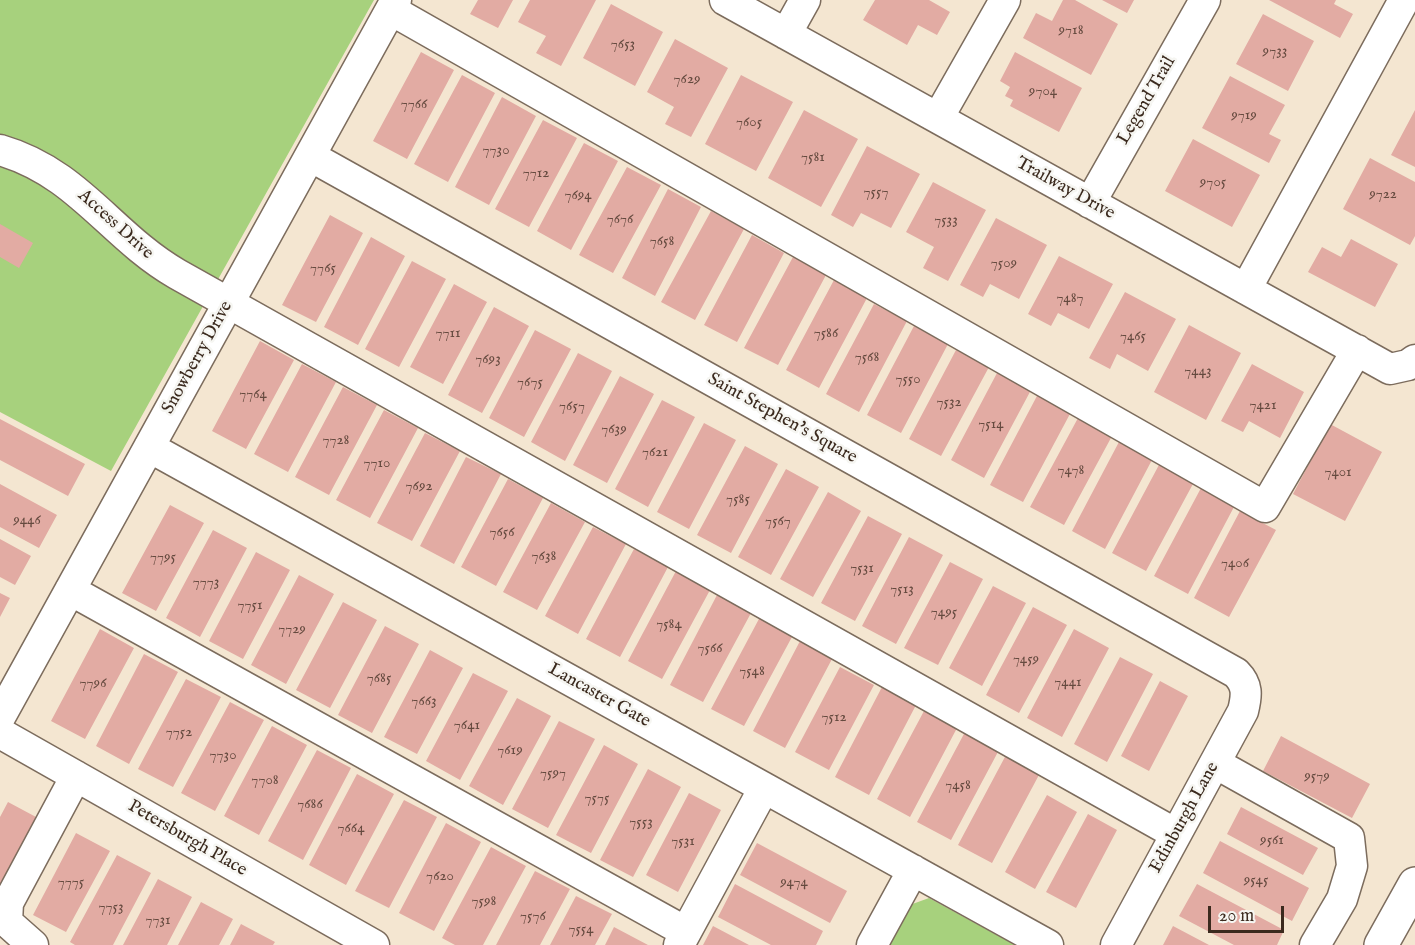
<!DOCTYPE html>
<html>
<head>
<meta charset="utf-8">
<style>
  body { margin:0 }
  #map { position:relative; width:1415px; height:945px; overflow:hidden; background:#f4e6d1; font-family:"IM FELL English",serif }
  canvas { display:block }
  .scale { position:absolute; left:1208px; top:906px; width:76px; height:27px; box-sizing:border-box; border:3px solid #3b2a1e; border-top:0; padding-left:8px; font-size:18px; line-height:21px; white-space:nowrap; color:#3b2a1e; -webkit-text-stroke:4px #f6f6f2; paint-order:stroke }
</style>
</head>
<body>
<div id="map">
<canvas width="1415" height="945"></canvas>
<div class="scale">20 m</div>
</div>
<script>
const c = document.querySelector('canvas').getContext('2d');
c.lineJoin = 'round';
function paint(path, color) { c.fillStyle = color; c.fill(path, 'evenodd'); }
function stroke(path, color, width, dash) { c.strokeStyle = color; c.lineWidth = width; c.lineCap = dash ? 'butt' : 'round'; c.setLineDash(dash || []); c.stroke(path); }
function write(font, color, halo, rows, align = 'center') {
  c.font = font + ' "IM FELL English",serif'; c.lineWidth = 5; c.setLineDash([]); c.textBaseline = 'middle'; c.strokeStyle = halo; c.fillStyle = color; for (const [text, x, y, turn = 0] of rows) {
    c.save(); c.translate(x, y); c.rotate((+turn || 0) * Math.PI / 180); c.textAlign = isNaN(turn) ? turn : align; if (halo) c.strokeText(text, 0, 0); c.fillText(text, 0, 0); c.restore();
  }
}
const green = new Path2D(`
  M0,0H374L111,471L0,412Z
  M929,898L1015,945H886L907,906Z`);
const building = new Path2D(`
  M478,0H513L498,28L470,14Z
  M530,0H596L561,66L536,53L546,36L518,22Z
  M875,0H929L950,12L937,35L918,25L907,45L863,20Z
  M1063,0H1075L1118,24L1091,75L1023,38L1036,13L1052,21Z
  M1102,0H1134L1127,13Z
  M1269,0H1336L1334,4L1353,14L1340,38Z
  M611,4L663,32L635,86L583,58Z
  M1263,14L1314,41L1288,91L1236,64Z
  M675,39L728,68L691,137L665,124L674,107L647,92Z
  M421,52L454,70L407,159L373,141Z
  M1015,52L1082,88L1059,132L1010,106L1013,100L1005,96L1010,87L1000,81Z
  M462,75L495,93L448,182L414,164Z
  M741,75L793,102L756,171L705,144Z
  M1230,76L1285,105L1269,134L1281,140L1269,163L1202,128Z
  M502,97L536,116L489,205L455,187Z
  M804,110L858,139L821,207L768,178Z
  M1415,110V167L1391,155Z
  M543,120L577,138L529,227L495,209Z
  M1193,139L1260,175L1232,227L1165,191Z
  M584,143L618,161L571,250L537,231Z
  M867,146L920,174L891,228L861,213L853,227L831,215Z
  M1370,158L1415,182V236L1410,245L1343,209Z
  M627,167L661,185L613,273L579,255Z
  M933,182L986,210L948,281L923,268L934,247L906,232Z
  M668,189L701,207L655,296L622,278Z
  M711,211L744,229L695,320L661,302Z
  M330,215L363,233L316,322L282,305Z
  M996,218L1047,245L1019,299L990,284L983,297L960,285Z
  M0,224L33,243L19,268L0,257Z
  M752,235L784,253L737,342L704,325Z
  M371,237L405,256L358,345L324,327Z
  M1351,239L1398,264L1375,307L1308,272L1322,247L1341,257Z
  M1059,256L1113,284L1089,329L1058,313L1051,326L1028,314Z
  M793,257L826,275L778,365L744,348Z
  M412,261L446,279L399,367L365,349Z
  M834,280L867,298L819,388L786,370Z
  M454,284L487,302L443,384L410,367Z
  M1125,292L1176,319L1148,371L1117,354L1110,369L1089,358Z
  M874,304L907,321L859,412L826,394Z
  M494,307L529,326L482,413L448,395Z
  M1189,325L1241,353L1206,420L1154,392Z
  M914,326L948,344L901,433L867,415Z
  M535,330L571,349L524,437L489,418Z
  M260,341L294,360L246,449L212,431Z
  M956,350L989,367L941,456L909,439Z
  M578,353L612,371L565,461L531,442Z
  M302,364L336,382L288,472L254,454Z
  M1252,364L1304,392L1280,438L1249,421L1243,432L1221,421Z
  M997,373L1031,390L984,478L951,460Z
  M620,376L654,394L607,483L573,465Z
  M343,387L377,405L329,495L295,477Z
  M1038,394L1071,412L1023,502L990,485Z
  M662,400L695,417L648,507L615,489Z
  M384,410L418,428L370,518L336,500Z
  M1078,418L1112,436L1064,525L1030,507Z
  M0,419L85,464L68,496L0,460Z
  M704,423L736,440L689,529L657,512Z
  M1330,424L1382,452L1345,521L1293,494Z
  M425,433L460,451L412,541L377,523Z
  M1120,440L1153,458L1105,549L1072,531Z
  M745,446L778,464L731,553L697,535Z
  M466,457L501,474L454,564L420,546Z
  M1160,463L1194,482L1146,571L1112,553Z
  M786,469L819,487L771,575L738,557Z
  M508,479L543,498L496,586L461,567Z
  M0,484L57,515L39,548L0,527Z
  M1201,488L1235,505L1188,594L1154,576Z
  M828,492L861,511L813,597L780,579Z
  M551,503L585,522L537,610L503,592Z
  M170,505L204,523L156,611L122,593Z
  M1240,511L1276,530L1229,617L1194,598Z
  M868,516L902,534L855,621L821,603Z
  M593,527L626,544L578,634L545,616Z
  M213,530L247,548L200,637L166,618Z
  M909,537L943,555L896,644L862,626Z
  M0,539L31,556L15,585L0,577Z
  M634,549L668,567L620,657L586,639Z
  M256,552L290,570L243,659L209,641Z
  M950,562L983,579L938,665L904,648Z
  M676,571L710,590L662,679L628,661Z
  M299,575L334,594L286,684L251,665Z
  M993,586L1026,603L982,686L949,668Z
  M0,593L10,598L0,617Z
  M717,595L751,613L703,702L670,685Z
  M343,602L377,620L330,708L296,690Z
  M1033,607L1067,625L1019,713L986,695Z
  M760,617L793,635L744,726L711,709Z
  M385,626L419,644L372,733L338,715Z
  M100,629L134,648L85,739L51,721Z
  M1074,629L1109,648L1062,737L1027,718Z
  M800,641L832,659L785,748L753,731Z
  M430,650L463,668L417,754L384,737Z
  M144,654L178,672L129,764L96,746Z
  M1120,657L1153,674L1107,762L1074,744Z
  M840,667L874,685L829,770L795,752Z
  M473,673L508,691L460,780L426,761Z
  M186,679L221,697L173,787L138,769Z
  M1160,681L1188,696L1149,771L1121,756Z
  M882,687L916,705L869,795L835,777Z
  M517,698L551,716L503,805L469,786Z
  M230,702L264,720L215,811L181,793Z
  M924,711L957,728L910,817L877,799Z
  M559,721L595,739L548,828L512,809Z
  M272,726L307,745L259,835L224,816Z
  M965,732L999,750L951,840L917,822Z
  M1281,736L1370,784L1352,818L1263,771Z
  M604,745L638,764L591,853L556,835Z
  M317,750L351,768L303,860L268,841Z
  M1006,755L1040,773L992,863L958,845Z
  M648,769L681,787L633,877L600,860Z
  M357,774L394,794L346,885L309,865Z
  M689,793L721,810L678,892L646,875Z
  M1047,795L1077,812L1035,889L1005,872Z
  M404,800L437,817L389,908L355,891Z
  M8,802L36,817L0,885V817Z
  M1241,807L1318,848L1303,875L1227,834Z
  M1088,814L1117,830L1076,908L1046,892Z
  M446,823L481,842L434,931L399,913Z
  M76,833L110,851L66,932L33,915Z
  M1220,841L1309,888L1292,921L1203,873Z
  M757,843L847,891L830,923L740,875Z
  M491,847L526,866L483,945H455L442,938Z
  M117,855L151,873L113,945H75L70,942Z
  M535,871L570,889L540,945H496Z
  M158,879L192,897L167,945H123Z
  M735,884L823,931L816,945H771L718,917Z
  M1197,884L1284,930L1277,945H1234L1179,916Z
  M576,896L612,914L595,945H550Z
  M201,902L233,919L219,945H178Z
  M241,924L275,942L273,945H230Z
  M713,926L749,945H703Z
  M1173,926L1209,945H1163Z
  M614,927L648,945H605Z`);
const minor = new Path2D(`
  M725,0L1390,369L1408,365L1415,360
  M391,10L1265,507L1357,350
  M786,34L805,0
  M938,118L1005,0
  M0,150C79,173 110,235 177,274L1176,834
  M310,156L1236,673C1248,685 1247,695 1243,711L1116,945
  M1090,203L1205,0
  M1246,289L1404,0
  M149,447L1048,945
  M70,590L686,932
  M0,717L396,0
  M0,733L374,945
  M1215,763L1349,838L1352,866L1342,899L1315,945
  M33,945L7,922L8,903L76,776
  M679,945L764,788
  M872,945L913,870`);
const major = new Path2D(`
  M1381,945L1415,884`);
const numberNames = [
  ["9718",1071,31],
  ["7653",623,45],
  ["9733",1275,52],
  ["7629",687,80],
  ["9704",1043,92],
  ["7766",414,105],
  ["9719",1244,116],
  ["7605",749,123],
  ["7730",496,151],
  ["7581",813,158],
  ["7712",536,174],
  ["9705",1213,183],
  ["7557",876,193],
  ["9722",1383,195],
  ["7694",578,196],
  ["7676",620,220],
  ["7533",946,221],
  ["7658",662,242],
  ["7509",1004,264],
  ["7765",323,269],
  ["7487",1070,299],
  ["7711",448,334],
  ["7586",826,334],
  ["7465",1133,337],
  ["7568",867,358],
  ["7693",488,360],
  ["7443",1198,372],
  ["7550",908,380],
  ["7675",530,383],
  ["7764",253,395],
  ["7532",949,403],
  ["7421",1263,406],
  ["7657",572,407],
  ["7514",991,425],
  ["7639",614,430],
  ["7728",336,441],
  ["7621",655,453],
  ["7710",377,464],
  ["7478",1071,471],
  ["7401",1338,473],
  ["7692",419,487],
  ["7585",738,500],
  ["9446",27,521],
  ["7567",778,522],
  ["7656",502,533],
  ["7638",544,557],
  ["7795",163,558],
  ["7406",1235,564],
  ["7531",862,569],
  ["7773",206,583],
  ["7513",902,590],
  ["7751",250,606],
  ["7495",944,613],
  ["7584",669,625],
  ["7729",292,630],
  ["7566",710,649],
  ["7459",1026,660],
  ["7548",752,672],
  ["7685",379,679],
  ["7441",1068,683],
  ["7796",93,684],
  ["7663",424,702],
  ["7512",834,718],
  ["7641",467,726],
  ["7752",179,733],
  ["7619",510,751],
  ["7730",223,756],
  ["7597",553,774],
  ["9579",1317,777],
  ["7708",265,781],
  ["7458",958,786],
  ["7575",597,799],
  ["7686",310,805],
  ["7553",641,823],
  ["7664",351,829],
  ["9561",1272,841],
  ["7531",683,842],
  ["7620",440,877],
  ["9545",1256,881],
  ["7775",71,883],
  ["9474",794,883],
  ["7598",484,902],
  ["7753",111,908],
  ["7576",533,917],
  ["7731",158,921],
  ["7554",581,930]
];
const streetNames = [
  ["Legend Trail",1147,101,-60],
  ["Trailway Drive",1065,189,29],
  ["Access Drive",115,225,42],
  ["Snowberry Drive",198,358,-61],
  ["Saint Stephen's Square",782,419,29],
  ["Lancaster Gate",599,696,29],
  ["Edinburgh Lane",1185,818,-61],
  ["Petersburgh Place",187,839,30]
];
paint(green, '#a7d17d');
paint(building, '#e2aba3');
stroke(minor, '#7c6c5d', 33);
stroke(major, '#7c6c5d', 36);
stroke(minor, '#fff', 30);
stroke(major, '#fff', 33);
write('15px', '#654a3f', null, numberNames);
write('18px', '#3b2a1e', '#f6f6f2', streetNames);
</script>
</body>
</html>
